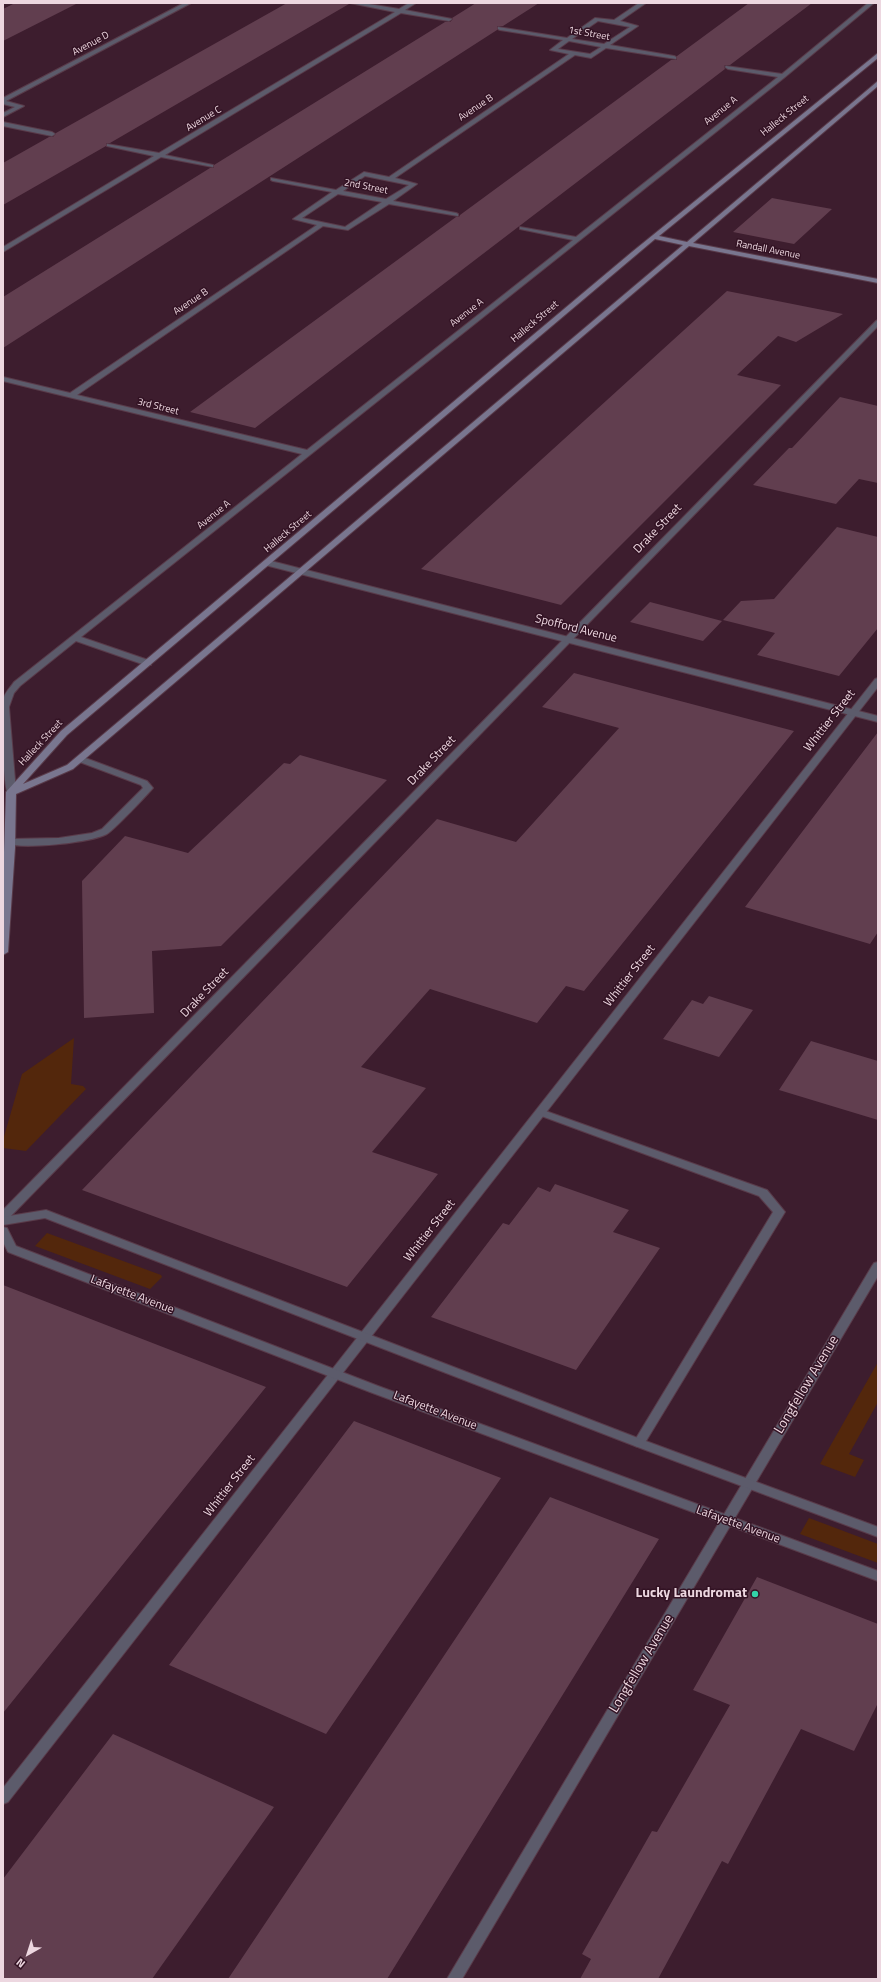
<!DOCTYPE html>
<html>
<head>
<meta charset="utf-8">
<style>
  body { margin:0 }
  #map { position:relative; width:881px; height:1982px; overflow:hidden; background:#3d1d2e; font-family:"Titillium Web",sans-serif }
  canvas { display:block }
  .frame { position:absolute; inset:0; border:4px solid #edd7e0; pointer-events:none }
  .north { position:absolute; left:8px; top:1934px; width:40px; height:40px; -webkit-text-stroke:3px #331324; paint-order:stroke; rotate:219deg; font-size:11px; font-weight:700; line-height:16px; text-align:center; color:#edd7e0 }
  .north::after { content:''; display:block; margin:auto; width:14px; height:18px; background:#edd7e0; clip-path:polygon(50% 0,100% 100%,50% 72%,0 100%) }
</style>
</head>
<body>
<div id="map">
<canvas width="881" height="1982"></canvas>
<div class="frame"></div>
<div class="north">N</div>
</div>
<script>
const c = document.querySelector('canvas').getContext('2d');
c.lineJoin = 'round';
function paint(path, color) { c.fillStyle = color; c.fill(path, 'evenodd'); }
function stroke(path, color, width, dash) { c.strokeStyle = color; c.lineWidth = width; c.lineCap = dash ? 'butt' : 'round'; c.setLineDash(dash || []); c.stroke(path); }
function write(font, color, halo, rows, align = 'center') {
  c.font = font + ' "Titillium Web",sans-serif'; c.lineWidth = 3; c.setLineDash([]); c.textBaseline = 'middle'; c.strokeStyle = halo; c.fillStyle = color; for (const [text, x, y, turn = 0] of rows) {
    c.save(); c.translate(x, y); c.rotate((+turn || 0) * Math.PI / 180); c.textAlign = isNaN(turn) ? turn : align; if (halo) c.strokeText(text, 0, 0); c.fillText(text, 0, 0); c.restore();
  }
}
const green = new Path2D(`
  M74,1038L71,1084L83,1086L86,1089L26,1151L3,1148V1140L22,1074Z
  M47,1233L161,1275L162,1277L150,1289L35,1246Z
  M878,1362V1402L849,1454L864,1460L855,1477L820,1464Z
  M809,1518L878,1544V1563L800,1534Z`);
const building = new Path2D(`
  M15,3H78L3,41V9Z
  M287,3L349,4L110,143H106V146L3,205V163L49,137H53L56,133Z
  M476,3H539L503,26H497V30L3,348V297L210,168H214V165L445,22H450L453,19L452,18Z
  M749,3H812L730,65H725L724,67L725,69L255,428L190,412L456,217H459L460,215L671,60H677V56Z
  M772,198L793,202L832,209L794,244L733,232Z
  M727,291L843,314L796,342L778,336L737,375L781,385L561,605L421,569Z
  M840,397L878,406V483L859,479L836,504L753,485L789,448H792Z
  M837,527L878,537V628L839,676L757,655L775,633L723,620L741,601L774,599Z
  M650,602L692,613L722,621L703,641L630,622Z
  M574,673L794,731L584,991L566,986L537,1023L430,989L361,1067L426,1088L372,1152L438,1174L347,1287L82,1190L437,819L516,842L619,728L542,707Z
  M878,732V932L870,944L745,907Z
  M300,755L387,780L221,946L152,951L154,1013L84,1018L82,881L125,836L188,853L284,763L290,764Z
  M709,996L753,1010L719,1057L663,1039L692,1000L703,1004Z
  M811,1041L878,1061V1120L779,1090Z
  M555,1184L629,1210L613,1232L660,1248L576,1370L431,1317L503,1223L509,1225L538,1187L550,1192Z
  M3,1285L266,1387L3,1713Z
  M354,1421L501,1478L326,1734L169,1665Z
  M550,1497L659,1539L387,1979H228Z
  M757,1577L878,1624V1703L854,1751L801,1729L728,1864L722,1861L658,1979H580L591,1959L582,1954L652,1831L657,1832L730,1705L693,1690Z
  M113,1734L274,1807L152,1979H3V1879Z`);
const service = new Path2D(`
  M184,3H191L6,101L24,106L3,117V113L15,107L3,104V98Z
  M350,3H363L399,9L409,3H416L405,10L452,19L449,21L401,13L165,155L213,165V167L161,157L3,252V247L154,156L107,146V144L159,153L395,12Z
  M639,3H646L620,21L638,26L610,45L674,56L676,57V59L606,48L591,58L575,55L395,178L417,184L393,201L456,213L458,214V216L389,204L348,230L323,226L77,395L307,450L573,240L520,229V227L576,237L778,77L728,69L725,67L726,66L782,74L868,3H874L785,77L81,637L151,661V665H145L76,641L20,686L14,693L9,707L16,792L14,794H8C3,785 1,713 3,701C4,693 10,688 14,682L302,454L3,381V377L70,393L317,225L293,219L332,192L273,181L271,180V178L336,190L364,172L389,177L569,54L550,50L563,40L500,30L498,29V27L567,38L595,18L614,20ZM598,21L630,27L604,44L572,39ZM569,41L601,47L590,54L558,49ZM365,176L409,185L386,199L343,191ZM338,194L382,202L345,227L302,218Z
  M3,122L52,132L55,134L52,136L3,126Z
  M80,756L147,781L153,788C146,796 115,829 107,834C89,843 26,849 7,844L5,842L10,839L59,838L92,833L102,829L143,788L141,785L77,761L76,759Z
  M540,1109L767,1190L785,1212L643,1446L639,1447L635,1446L633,1443L635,1440L773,1212L759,1196L536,1114L535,1112Z`);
const minor = new Path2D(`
  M878,320V326L7,1220L3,1221V1210L876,321Z
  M878,678V687L8,1802L3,1804V1788L875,679Z
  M878,1262V1276L462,1979H447L872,1266L874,1263Z`);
const tertiary = new Path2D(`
  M265,561H271L878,716V722L265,565Z
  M46,1210L643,1440L878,1527V1537L635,1446L45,1218L3,1225V1217Z
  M3,1227L7,1228L16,1246L378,1386L878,1571V1581L370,1392L8,1252L3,1242Z`);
const secondary = new Path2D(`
  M878,53V58L659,236L687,242L878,81V86L693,243L878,279V283L689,246L73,769L16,794L15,848L8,952L3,955V882L6,792L61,731L632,252ZM655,239L683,245L67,765L23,784L67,735Z`);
const markers = [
  [755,1594,4,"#32d4a8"]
];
const farStreetnames = [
  ["1st Street",589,34,10],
  ["Avenue D",91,44,-28],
  ["Avenue B",476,108,-34],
  ["Avenue A",721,111,-39],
  ["Halleck Street",785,116,-39],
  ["Avenue C",204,119,-31],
  ["2nd Street",366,187,11],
  ["Randall Avenue",768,250,11],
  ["Avenue B",191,302,-34],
  ["Avenue A",467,313,-38],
  ["Halleck Street",535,322,-40],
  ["3rd Street",158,407,14],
  ["Avenue A",214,515,-39],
  ["Halleck Street",288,532,-40],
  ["Halleck Street",41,743,-47]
];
const streetNames = [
  ["Drake Street",658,529,-46],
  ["Spofford Avenue",576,629,14],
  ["Whittier Street",830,721,-52],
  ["Drake Street",432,761,-46],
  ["Whittier Street",630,976,-52],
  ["Drake Street",205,993,-46],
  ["Whittier Street",430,1231,-52],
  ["Lafayette Avenue",132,1295,21],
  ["Lafayette Avenue",435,1411,21],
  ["Whittier Street",230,1486,-52],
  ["Lafayette Avenue",738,1525,20]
];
const nearStreetnames = [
  ["Longfellow Avenue",807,1385,-59],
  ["Longfellow Avenue",642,1664,-59]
];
const nearPoinames = [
  ["Lucky Laundromat",747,1594]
];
paint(green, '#53270c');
paint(building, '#613e4f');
stroke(service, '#593b4a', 2);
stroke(minor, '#593b4a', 2);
stroke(tertiary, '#593b4a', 2);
stroke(secondary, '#593b4a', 2);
paint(service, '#5c5b6b');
paint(minor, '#5c5b6b');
paint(tertiary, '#5c5b6b');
paint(secondary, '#79768f');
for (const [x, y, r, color] of markers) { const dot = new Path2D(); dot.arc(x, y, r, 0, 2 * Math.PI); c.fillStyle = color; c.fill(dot); stroke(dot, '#331324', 1.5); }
write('10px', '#edd7e0', '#331324', farStreetnames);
write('12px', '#edd7e0', '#331324', streetNames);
write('14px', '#edd7e0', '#331324', nearStreetnames);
write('bold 14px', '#edd7e0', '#331324', nearPoinames, 'right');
</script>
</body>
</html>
